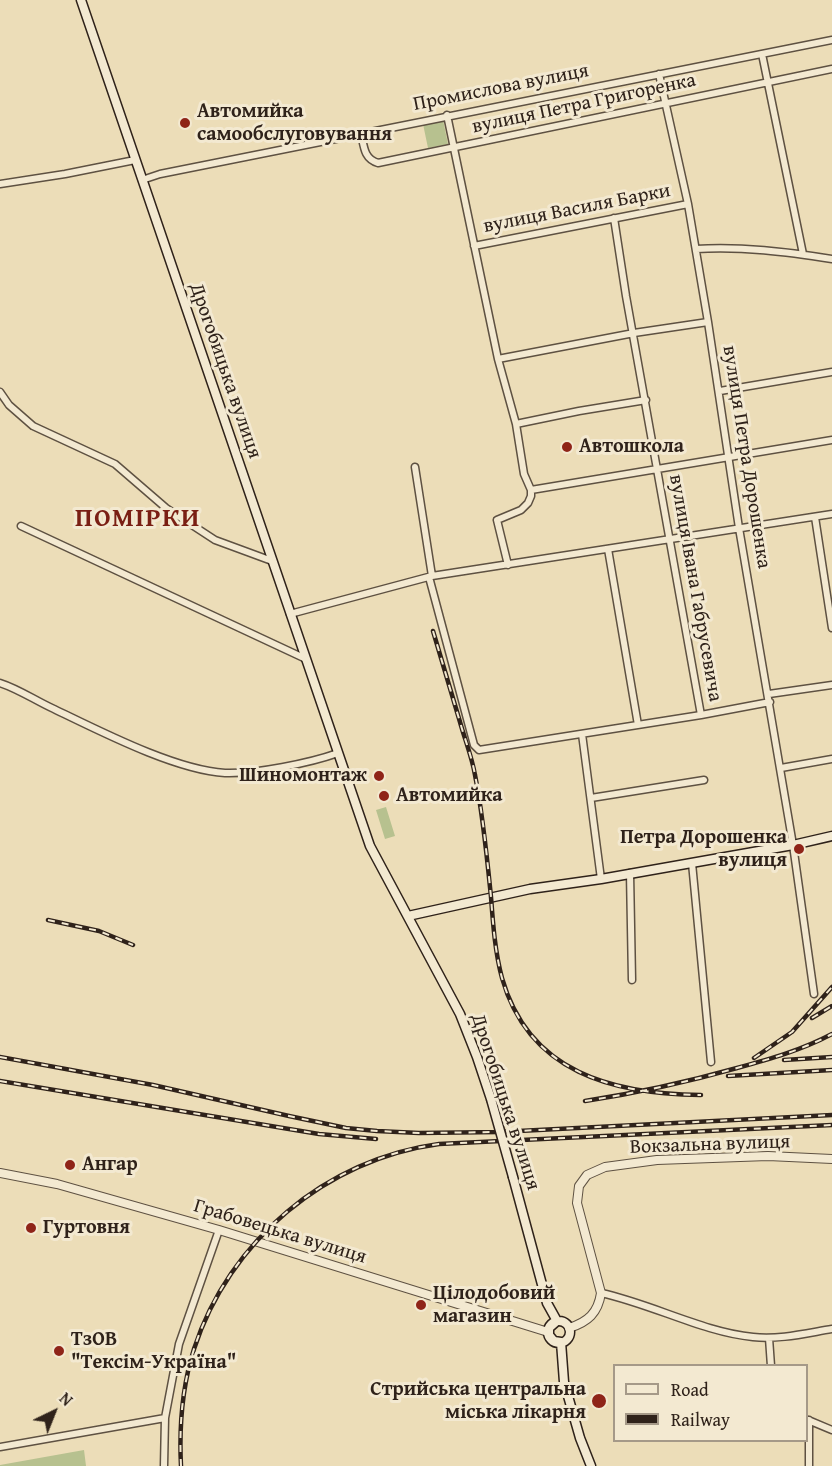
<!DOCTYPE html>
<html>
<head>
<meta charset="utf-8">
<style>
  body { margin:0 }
  #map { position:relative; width:832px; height:1466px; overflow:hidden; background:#ecddb8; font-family:"Gentium Book Plus",serif }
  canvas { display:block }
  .legend { position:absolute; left:613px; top:1364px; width:195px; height:78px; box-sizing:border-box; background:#f3e9d1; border:2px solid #a59988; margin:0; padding:8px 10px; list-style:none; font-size:18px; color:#2f221a }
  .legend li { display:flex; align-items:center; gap:12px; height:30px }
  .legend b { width:30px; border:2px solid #a59988 }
  .north { position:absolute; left:24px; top:1382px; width:60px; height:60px; -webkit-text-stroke:4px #f3e9d1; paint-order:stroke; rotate:43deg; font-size:16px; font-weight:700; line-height:24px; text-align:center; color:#2f221a }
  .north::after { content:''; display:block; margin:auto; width:21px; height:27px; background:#2f221a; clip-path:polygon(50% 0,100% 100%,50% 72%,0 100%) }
</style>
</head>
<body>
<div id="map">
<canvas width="832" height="1466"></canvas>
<ul class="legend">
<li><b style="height:8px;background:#f3e9d1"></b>Road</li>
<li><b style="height:8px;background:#2f221a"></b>Railway</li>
</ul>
<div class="north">N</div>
</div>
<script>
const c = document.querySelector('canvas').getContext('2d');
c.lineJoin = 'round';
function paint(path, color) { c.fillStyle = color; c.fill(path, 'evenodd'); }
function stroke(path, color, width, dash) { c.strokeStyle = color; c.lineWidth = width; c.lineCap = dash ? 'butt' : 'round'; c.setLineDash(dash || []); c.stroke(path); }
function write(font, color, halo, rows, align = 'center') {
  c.font = font + ' "Gentium Book Plus",serif'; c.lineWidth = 6; c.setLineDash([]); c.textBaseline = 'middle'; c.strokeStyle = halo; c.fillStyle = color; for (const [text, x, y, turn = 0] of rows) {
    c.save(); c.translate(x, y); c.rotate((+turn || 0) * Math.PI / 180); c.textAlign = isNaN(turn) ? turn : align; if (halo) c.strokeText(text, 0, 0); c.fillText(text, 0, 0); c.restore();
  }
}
const green = new Path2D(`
  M443,120L448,144L428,148L423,124Z
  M386,807L395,836L385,839L376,810Z
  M84,1450L86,1466H0V1465Z`);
const minor = new Path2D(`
  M762,54L803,254
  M659,74L688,204L708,322L739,528L793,845L814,994
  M447,115L498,359L516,424L524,474L531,490V496L528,503L521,510L497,520L508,565
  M361,133C364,147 364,159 378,163L832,69
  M142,180L160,174L832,40
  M0,184L65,174L135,160
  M614,218L626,296L701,715
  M474,246L688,204
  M696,249C741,246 787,252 832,259
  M498,359L634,333L708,322
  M720,391L832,372
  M0,392L9,405L33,426L115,464L166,508L215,540L272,561
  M516,424L579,411L646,400
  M415,467L432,576
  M531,490L832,440
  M815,517L832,628
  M21,526L306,659
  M608,549L638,725
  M429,577L474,745L479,750L701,715L770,702
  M290,614L432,576L832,514
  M0,683C19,689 36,701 54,709C100,731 175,770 225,773C255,774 310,763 338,753
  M769,694L832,685
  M582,734L601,879
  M781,768L832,759
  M591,798L704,780
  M692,863L711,1062
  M630,873L632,980
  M601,1293C652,1304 703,1332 753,1337C779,1340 807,1333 832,1329
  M769,1338L771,1366
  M808,1420L832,1430
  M809,1420V1466
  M0,1447L165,1418
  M164,1466L165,1418L179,1344L219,1230`);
const tertiary = new Path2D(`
  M0,1173L57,1184L219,1230L548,1332
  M569,1328C588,1322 598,1313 601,1293L577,1203L579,1186L587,1175L605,1167L657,1160L768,1156L832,1159`);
const secondary = new Path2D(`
  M81,0L370,846L460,1014L477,1057L491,1099
  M408,916L530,889L601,879L793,845L832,836
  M513,1177L547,1303L557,1321L549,1328V1335L554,1341L561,1342L564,1382L580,1438L591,1466
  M548 1332a11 11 0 1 1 22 0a11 11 0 1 1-22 0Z`);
const rail = new Path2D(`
  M433,631C442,661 451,692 460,722C465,740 472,757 475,775C483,815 487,857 491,897C493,924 495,952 502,978C529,1073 613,1094 701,1095
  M48,920L99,931L133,945
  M812,1018L832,1006
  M0,1057L153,1085L289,1116L346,1128L377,1131L419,1133L499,1132L832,1115
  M754,1058L792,1032L832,987
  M784,1060L832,1057
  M728,1076L832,1070
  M0,1081L319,1134L376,1139
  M585,1101C637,1093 687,1082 737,1068C770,1059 802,1050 832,1034
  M181,1466C179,1426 182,1387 194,1349C229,1241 326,1159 439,1144L832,1125`);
const secondaryBridge = new Path2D(`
  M491,1099L513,1177`);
const markers = [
  [185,123,6,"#8f2418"],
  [567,447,6,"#8f2418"],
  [379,776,6,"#8f2418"],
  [384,796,6,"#8f2418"],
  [799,849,6,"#8f2418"],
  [70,1165,6,"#8f2418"],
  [31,1228,6,"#8f2418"],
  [421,1305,6,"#8f2418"],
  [59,1351,6,"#8f2418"],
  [599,1401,8,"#8f2418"]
];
const streetNames = [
  ["Промислова вулиця",501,88,-11],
  ["вулиця Петра Григоренка",584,104,-12],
  ["вулиця Василя Барки",577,209,-11],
  ["Дрогобицька вулиця",225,371,71],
  ["вулиця Петра Дорошенка",746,457,81],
  ["вулиця Івана Габрусевича",695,588,80],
  ["Дрогобицька вулиця",505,1102,72],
  ["Вокзальна вулиця",710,1145,-2],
  ["Грабовецька вулиця",280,1232,17]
];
const poiNames = [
  ["Автомийка",197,112],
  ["самообслуговування",197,135],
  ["Автошкола",579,447],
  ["Шиномонтаж",367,776,"right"],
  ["Автомийка",396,796],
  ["Петра Дорошенка",787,838,"right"],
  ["вулиця",787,861,"right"],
  ["Ангар",82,1165],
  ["Гуртовня",43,1228],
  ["Цілодобовий",433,1294],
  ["магазин",433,1317],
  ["ТзОВ",71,1340],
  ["\"Тексім-Україна\"",71,1363],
  ["Стрийська центральна",586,1390,"right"],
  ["міська лікарня",586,1413,"right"]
];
const districtNames = [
  ["ПОМІРКИ",138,519]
];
paint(green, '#b7c18f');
stroke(minor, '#5e5142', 9);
stroke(tertiary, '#5e5142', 10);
stroke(secondary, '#2f221a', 11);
stroke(minor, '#f3e9d1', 6);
stroke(tertiary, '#f3e9d1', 8);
stroke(secondary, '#f3e9d1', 8);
stroke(rail, '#2f221a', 4.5);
stroke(rail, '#f3e9d1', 2, [7]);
stroke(secondaryBridge, '#2f221a', 11, []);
stroke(secondaryBridge, '#f3e9d1', 8);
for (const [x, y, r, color] of markers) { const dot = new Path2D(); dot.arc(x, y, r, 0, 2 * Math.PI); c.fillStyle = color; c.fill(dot); stroke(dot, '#f3e9d1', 2); }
write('20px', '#2f221a', '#f3e9d1', streetNames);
write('bold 20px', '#2f221a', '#f3e9d1', poiNames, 'left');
c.letterSpacing = '1.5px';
write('bold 26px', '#7a1f14', '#f3e9d1', districtNames);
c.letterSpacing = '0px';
</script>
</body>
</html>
